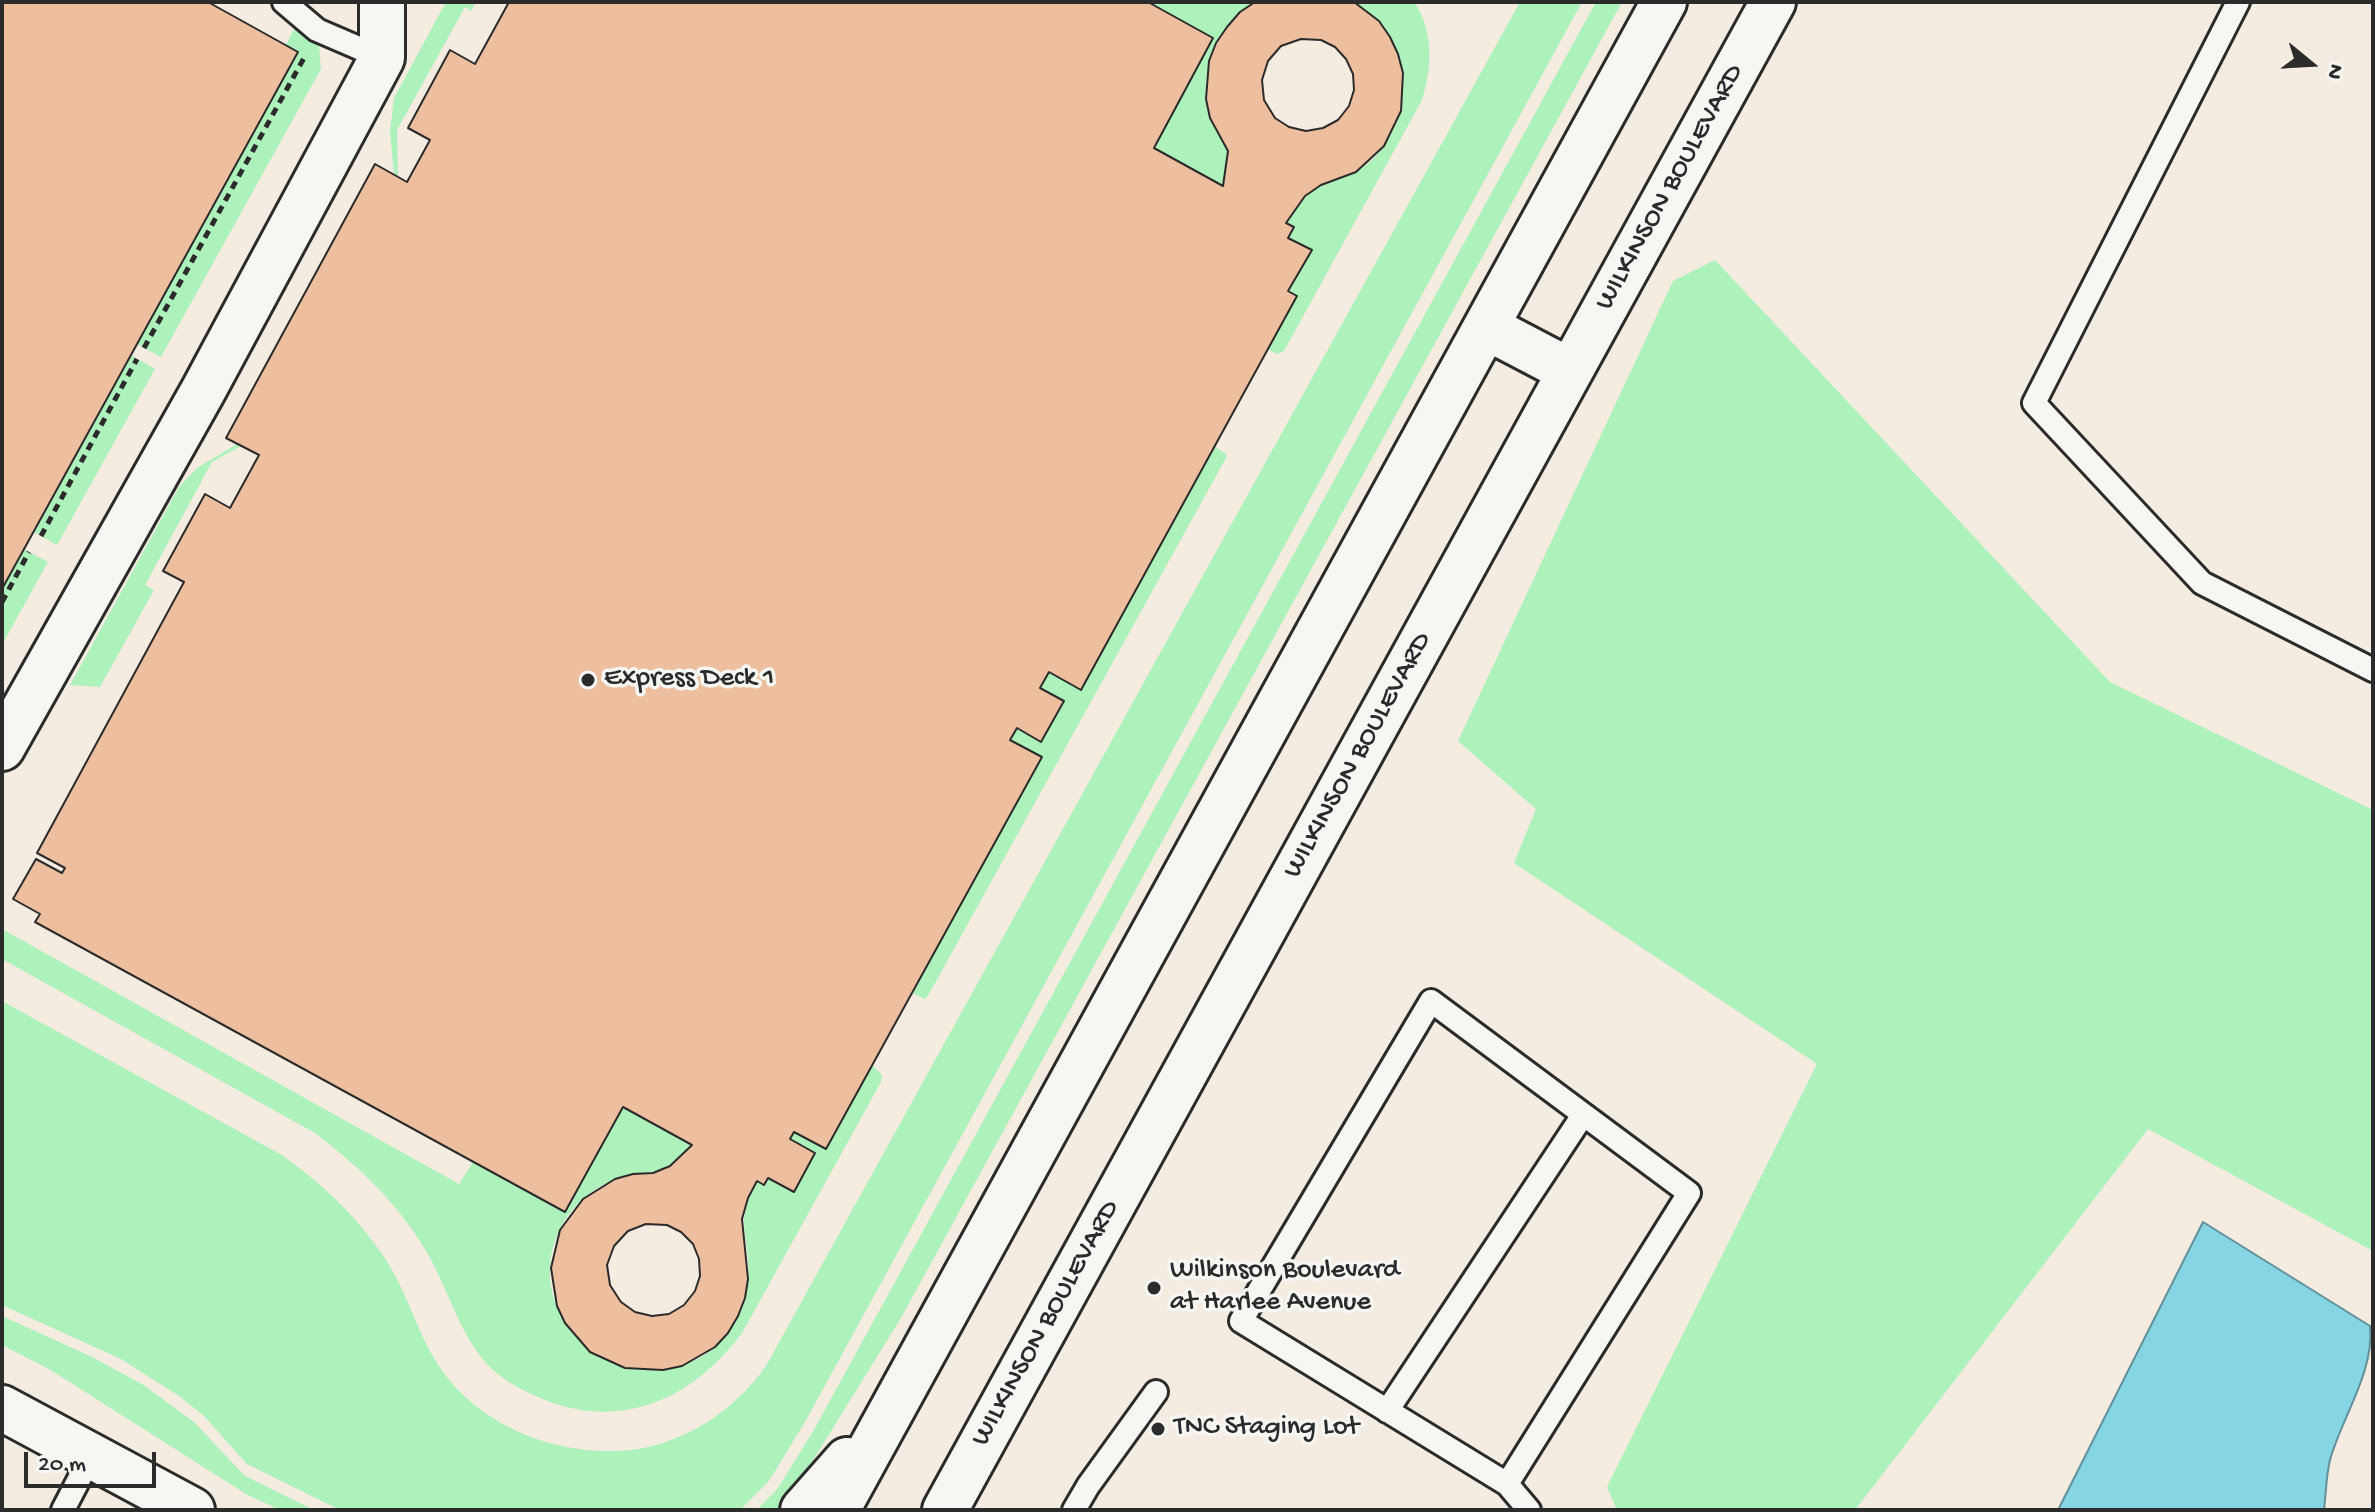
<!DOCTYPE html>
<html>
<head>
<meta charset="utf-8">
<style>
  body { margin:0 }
  #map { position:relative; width:2375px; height:1512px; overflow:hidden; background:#f4ebe1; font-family:"Gochi Hand",sans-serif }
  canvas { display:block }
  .frame { position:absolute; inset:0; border:4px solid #2b2b2b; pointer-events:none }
  .north { position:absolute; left:2271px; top:24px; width:80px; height:80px; -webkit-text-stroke:6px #f6f6f2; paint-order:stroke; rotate:108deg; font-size:22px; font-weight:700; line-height:32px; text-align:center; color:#2b2b2b }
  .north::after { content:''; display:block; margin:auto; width:28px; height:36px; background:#2b2b2b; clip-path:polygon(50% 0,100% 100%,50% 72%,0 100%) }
  .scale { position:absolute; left:24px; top:1452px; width:132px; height:36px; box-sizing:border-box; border:4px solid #2b2b2b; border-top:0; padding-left:10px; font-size:24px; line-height:28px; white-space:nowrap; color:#2b2b2b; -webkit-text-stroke:6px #f6f6f2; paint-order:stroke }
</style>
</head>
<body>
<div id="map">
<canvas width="2375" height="1512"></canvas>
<div class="frame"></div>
<div class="north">N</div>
<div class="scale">20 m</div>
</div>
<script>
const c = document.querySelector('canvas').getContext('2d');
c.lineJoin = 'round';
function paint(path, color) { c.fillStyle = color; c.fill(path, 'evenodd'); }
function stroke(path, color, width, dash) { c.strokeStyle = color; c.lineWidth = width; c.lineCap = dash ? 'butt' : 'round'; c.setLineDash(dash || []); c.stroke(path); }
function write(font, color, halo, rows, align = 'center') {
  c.font = font + ' "Gochi Hand",sans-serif'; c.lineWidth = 7; c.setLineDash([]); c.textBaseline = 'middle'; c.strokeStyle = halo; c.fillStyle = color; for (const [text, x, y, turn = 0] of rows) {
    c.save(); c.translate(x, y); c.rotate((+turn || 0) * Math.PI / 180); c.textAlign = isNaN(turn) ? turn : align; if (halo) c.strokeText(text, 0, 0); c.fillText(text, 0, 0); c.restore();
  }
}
const green = new Path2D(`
  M446,2H476L471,11L465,7L397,130L398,177L394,174L390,132L394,98Z
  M1148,2H1255C1218,27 1197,70 1210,116C1213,128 1222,138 1227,149C1231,160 1225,175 1223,186L1154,148Z
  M1354,2H1414C1434,31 1432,68 1422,100L1284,351L1277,354L1267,349L1288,291L1312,251L1288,238L1294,227L1286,223C1296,209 1304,195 1319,187C1338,176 1355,176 1373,159C1419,113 1410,35 1354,2Z
  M1520,2H1582L805,1422L769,1481L740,1510H340L247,1464L203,1415L179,1396L121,1359L2,1305V1001L280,1154C322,1183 358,1217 386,1260C405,1289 414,1322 431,1353C469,1423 554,1458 631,1450C686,1443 735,1410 766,1366Z
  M1596,2H1622L901,1318L794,1491L777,1510H757L778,1488L815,1428Z
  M295,27L319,45L321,69L161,357L137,344L298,52L286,45Z
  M1715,260L2110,682L2373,810V1251L2148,1129L1855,1510H1617L1607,1487L1817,1064L1514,863L1536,809L1458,741L1673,281Z
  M131,355L155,369L57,545L34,532Z
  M237,444L241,446L212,462L145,585L154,590L100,687L70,685L179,487L197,468Z
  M1214,446L1226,454V458L929,994L925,999L912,993L1042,758L1010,740L1017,728L1042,741L1064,701L1040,688L1049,672L1080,689Z
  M24,549L48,562L2,645V589Z
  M2,929L459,1184L473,1162L565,1212L623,1107L692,1145C685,1153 679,1161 670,1166C658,1172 648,1172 635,1174C610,1177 584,1194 569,1214C514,1290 586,1388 675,1367C689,1364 707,1356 717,1344C733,1326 746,1305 748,1280C752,1236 732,1228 757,1181L764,1185L768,1178L794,1192L815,1153L790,1139L794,1132L826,1149L872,1065L882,1075L881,1082L742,1333C692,1400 620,1432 540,1398C522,1390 502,1380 488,1365C460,1335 450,1294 430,1258C402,1207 361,1168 315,1133L2,959Z
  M2,1316L90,1356L142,1384L194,1422L245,1476L314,1510H280L246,1494L49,1369L2,1345Z`);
const water = new Path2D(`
  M2203,1222L2370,1326C2375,1371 2341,1419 2330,1460C2326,1476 2326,1494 2324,1510H2058Z`);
const building = new Path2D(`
  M2,2H208L298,52L2,589Z
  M509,2H1148L1213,38L1154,148L1223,186L1228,151L1210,118L1206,99L1209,61L1216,43L1227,27L1240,12L1255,2H1354L1379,21L1390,37L1398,54L1403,73L1401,111L1384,146L1356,172L1321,185L1305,196L1286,223L1294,227L1288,238L1312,250L1288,291L1297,296L1081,690L1049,672L1040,688L1064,701L1041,742L1017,728L1010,740L1042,757L826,1149L794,1132L790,1139L815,1153L794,1192L768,1178L764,1185L757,1181L748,1198L742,1219L748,1279L745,1298L738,1316L728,1333L715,1347L682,1366L663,1370L625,1368L590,1352L565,1323L557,1306L551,1268L560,1230L583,1199L615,1179L633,1174L653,1173L670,1166L692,1145L623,1107L565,1212L35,922L40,914L13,899L36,859L62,873L65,868L37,853L184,582L163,571L205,494L230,508L259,455L226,438L375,164L407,182L430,140L408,128L450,50L475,64ZM1301,39L1321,40L1335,47L1346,59L1353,74L1354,90L1349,106L1338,120L1323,128L1306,131L1289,127L1275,118L1264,100L1262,80L1268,61L1281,46ZM646,1224L667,1225L681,1232L693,1244L699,1259L700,1276L695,1291L684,1305L669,1314L652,1316L635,1312L621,1302L610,1285L607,1265L614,1246L628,1231Z`);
const path = new Path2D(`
  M144,348L304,58
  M41,536L137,359
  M2,602L29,552`);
const lane = new Path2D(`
  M284,2L317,30L382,58
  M2238,2L2034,403L2202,583L2373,670
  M1387,1411L1583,1115
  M1507,1484L1689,1193L1431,1001L1241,1321L1507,1484L1529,1510
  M63,1510L90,1458
  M1074,1510L1088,1486L1156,1392`);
const street = new Path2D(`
  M2,748L203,391L382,58V2`);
const secondary = new Path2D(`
  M2,1408L192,1510`);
const primary = new Path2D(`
  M1486,327L1570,371
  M803,1510L847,1460
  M837,1510L1664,2
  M945,1510L1773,2`);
const markers = [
  [588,680,8,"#2b2b2b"],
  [1154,1288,8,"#2b2b2b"],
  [1158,1429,8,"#2b2b2b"]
];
const streetNames = [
  ["WILKINSON BOULEVARD",1671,188,-61],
  ["WILKINSON BOULEVARD",1359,756,-61],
  ["WILKINSON BOULEVARD",1047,1324,-61]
];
const poiNames = [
  ["Express Deck 1",604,680],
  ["Wilkinson Boulevard",1170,1272],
  ["at Harlee Avenue",1170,1304],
  ["TNC Staging Lot",1174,1429]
];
paint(green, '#adf1bb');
paint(water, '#86d5e4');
stroke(water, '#62919a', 2);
paint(building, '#eebf9e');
stroke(building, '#2b2b2b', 2);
stroke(lane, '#2b2b2b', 28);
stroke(street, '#2b2b2b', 50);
stroke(secondary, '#2b2b2b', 50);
stroke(primary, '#2b2b2b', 50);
stroke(path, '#2b2b2b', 5, [8, 6]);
stroke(lane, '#f6f6f2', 22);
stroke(street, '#f6f6f2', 44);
stroke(secondary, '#f6f6f2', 44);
stroke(primary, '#f6f6f2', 44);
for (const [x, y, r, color] of markers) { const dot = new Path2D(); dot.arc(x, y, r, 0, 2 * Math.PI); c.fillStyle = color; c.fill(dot); stroke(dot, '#f6f6f2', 3); }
write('28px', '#2b2b2b', '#f6f6f2', streetNames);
write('28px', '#2b2b2b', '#f6f6f2', poiNames, 'left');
</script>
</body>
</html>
